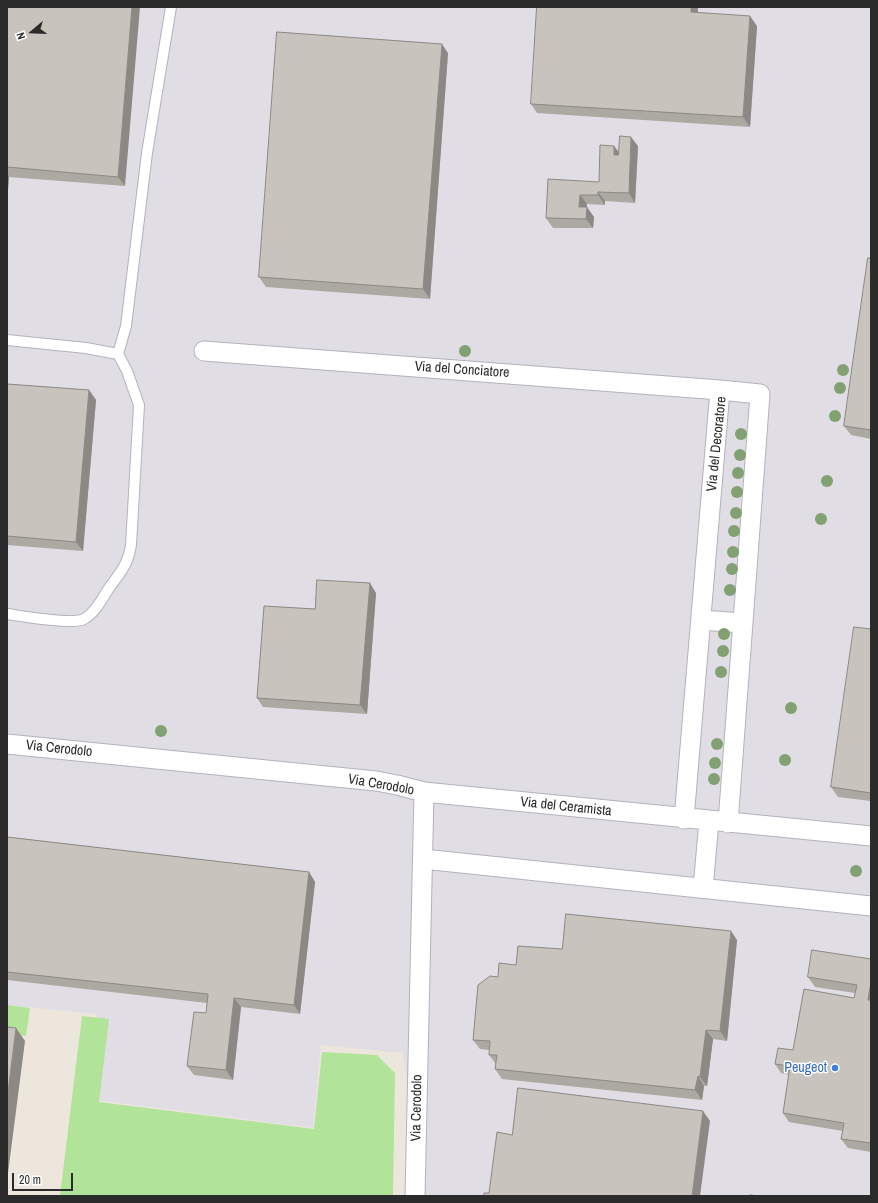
<!DOCTYPE html>
<html>
<head>
<meta charset="utf-8">
<style>
  body { margin:0 }
  #map { position:relative; width:878px; height:1203px; overflow:hidden; background:#ede6dd; font-family:"Archivo Narrow",sans-serif }
  canvas { display:block }
  .frame { position:absolute; inset:0; border:8px solid #2b2b2b; pointer-events:none }
  .north { position:absolute; left:12px; top:12px; width:40px; height:40px; -webkit-text-stroke:3px #fff; paint-order:stroke; rotate:251deg; font-size:11px; font-weight:700; line-height:16px; text-align:center; color:#2b2b2b }
  .north::after { content:''; display:block; margin:auto; width:14px; height:18px; background:#2b2b2b; clip-path:polygon(50% 0,100% 100%,50% 72%,0 100%) }
  .scale { position:absolute; left:12px; top:1173px; width:61px; height:18px; box-sizing:border-box; border:2px solid #2b2b2b; border-top:0; padding-left:5px; font-size:12px; line-height:14px; white-space:nowrap; color:#2b2b2b; -webkit-text-stroke:3px #fff; paint-order:stroke }
</style>
</head>
<body>
<div id="map">
<canvas width="878" height="1203"></canvas>
<div class="frame"></div>
<div class="north">N</div>
<div class="scale">20 m</div>
</div>
<script>
const c = document.querySelector('canvas').getContext('2d');
c.lineJoin = 'round';
function paint(path, color) { c.fillStyle = color; c.fill(path, 'evenodd'); }
function stroke(path, color, width, dash) { c.strokeStyle = color; c.lineWidth = width; c.lineCap = dash ? 'butt' : 'round'; c.setLineDash(dash || []); c.stroke(path); }
function write(font, color, halo, rows, align = 'center') {
  c.font = font + ' "Archivo Narrow",sans-serif'; c.lineWidth = 3; c.setLineDash([]); c.textBaseline = 'middle'; c.strokeStyle = halo; c.fillStyle = color; for (const [text, x, y, turn = 0] of rows) {
    c.save(); c.translate(x, y); c.rotate((+turn || 0) * Math.PI / 180); c.textAlign = isNaN(turn) ? turn : align; if (halo) c.strokeText(text, 0, 0); c.fillText(text, 0, 0); c.restore();
  }
}
const industrial = new Path2D(`
  M7,7H871V1196H425L403,1053L321,1045L313,1128L87,1099L97,1014L7,1005Z`);
const green = new Path2D(`
  M7,1005L30,1008L26,1036L7,1033Z
  M82,1016L109,1019L99,1102L314,1129L322,1052L377,1055L395,1073L393,1196H60Z`);
const service = new Path2D(`
  M7,340L86,348L118,354L127,371L139,405L131,545C128,565 120,573 109,588C102,599 95,613 84,619C73,625 21,616 7,614
  M118,354L126,326L147,153L171,7`);
const minor = new Path2D(`
  M204,351L720,390L760,394L728,823
  M701,620L743,623
  M7,744L376,781L397,785L424,792L871,836
  M684,819L720,390
  M423,859L871,906
  M703,888L709,821
  M415,1196L424,792`);
const trees = [
  [465,351],
  [843,370],
  [840,388],
  [835,416],
  [741,434],
  [740,455],
  [738,473],
  [827,481],
  [737,492],
  [736,513],
  [821,519],
  [734,531],
  [733,552],
  [732,569],
  [730,590],
  [724,634],
  [723,651],
  [721,672],
  [791,708],
  [161,731],
  [717,744],
  [785,760],
  [715,763],
  [714,779],
  [856,871]
];
const wall = new Path2D(`
  M7,7L125,186L9,177L7,202Z
  M698,7V13L757,26L750,127L537,113L531,104Z
  M448,53L430,299L266,287L259,277Z
  M614,146L619,152L638,146L635,203L605,201V205L587,204L586,207L594,217L593,228H553L546,218L599,182Z
  M871,258V439L851,435L844,426Z
  M7,384L89,390L96,400L83,551L7,545Z
  M376,593L367,714L263,707L257,698L315,609Z
  M871,629V801L838,797L831,787Z
  M7,837L309,872L315,882L300,1014L241,1007L233,1080L194,1075L187,1066L206,1013L207,1003L7,980Z
  M737,940L727,1041L713,1039L707,1086H704L702,1100L502,1079L495,1069L496,1064L489,1055L490,1050L480,1049L473,1040L498,977L516,965L562,949Z
  M871,959V1152L848,1148L841,1139L843,1131L789,1122L783,1113L789,1075L781,1073L775,1064L793,1050L854,998L855,993L815,987L808,977Z`);
const shadedWall = new Path2D(`
  M132,7H140L125,186L118,177Z
  M691,7H698L697,22L691,12Z
  M750,16L757,26L750,127L743,117Z
  M442,44L448,53L430,299L423,289Z
  M631,137L638,146L635,203L629,193Z
  M614,146L621,156L614,155Z
  M7,174L9,177L7,202Z
  M598,192L605,201V205L598,195Z
  M580,195L587,204L586,216L579,207Z
  M587,207L594,217L593,228L586,219Z
  M89,390L96,400L83,551L76,542Z
  M370,583L376,593L367,714L360,705Z
  M309,872L315,882L300,1014L294,1005Z
  M731,931L737,940L727,1041L720,1031Z
  M870,987L871,988V1004L868,1000Z
  M234,998L241,1007L233,1080L226,1070Z
  M16,1028L25,1041L7,1181V1100Z
  M706,1030L713,1039L707,1086L700,1077Z
  M698,1076L704,1086L702,1100L695,1090Z
  M703,1111L710,1121L700,1196H692Z`);
const building = new Path2D(`
  M7,7H132L118,177L7,167Z
  M537,7H691V12L750,16L743,117L531,104Z
  M277,32L442,44L423,289L259,277Z
  M620,136L631,137L629,193L598,192V195H580L579,207H587L586,219L546,218L548,179L599,182L600,145L614,146V155H618Z
  M868,258H871V430L844,426Z
  M7,384L89,390L76,542L7,536Z
  M317,580L370,583L360,705L257,698L264,606L315,609Z
  M854,627L871,629V793L831,787Z
  M7,837L309,872L294,1005L234,998L226,1070L187,1066L194,1012L206,1013L208,994L7,972Z
  M566,914L731,931L720,1031L706,1030L700,1077L698,1076L695,1090L495,1069L497,1055H489L490,1041L473,1040L478,985L490,976L498,977L499,963L516,965L518,946L562,949Z
  M812,950L871,959V987H870L868,1000H871V1143L841,1139L844,1123L783,1113L790,1066L775,1064L778,1048L793,1050L804,989L854,998L857,985L808,977Z
  M7,1027L16,1028L7,1100Z
  M518,1088L703,1111L692,1196H484V1193H489L497,1132L512,1135Z
  M750,1195L759,1196H750Z`);
const markers = [
  [835,1068,4,"#3f7fe0"]
];
const streetNames = [
  ["Via del Conciatore",462,370,4],
  ["Via del Decoratore",717,444,-84],
  ["Via Cerodolo",59,749,6],
  ["Via Cerodolo",381,785,10],
  ["Via del Ceramista",566,807,6],
  ["Via Cerodolo",417,1108,-89]
];
const shopNames = [
  ["Peugeot",827,1068]
];
paint(industrial, '#e0dde5');
paint(green, '#b1e399');
stroke(service, '#b1b3be', 12);
stroke(minor, '#b1b3be', 21);
stroke(service, '#fff', 10);
stroke(minor, '#fff', 19);
c.fillStyle = '#81a172';
for (const [x, y] of trees) { c.beginPath(); c.arc(x, y, 6, 0, 2 * Math.PI); c.fill(); }
paint(wall, '#aca8a2');
paint(shadedWall, '#8c8884');
paint(building, '#c8c3bc');
stroke(building, '#8c8884', 1);
for (const [x, y, r, color] of markers) { const dot = new Path2D(); dot.arc(x, y, r, 0, 2 * Math.PI); c.fillStyle = color; c.fill(dot); stroke(dot, '#fff', 1.5); }
write('14px', '#2b2b2b', '#fff', streetNames);
write('14px', '#366cbe', '#fff', shopNames, 'right');
</script>
</body>
</html>
